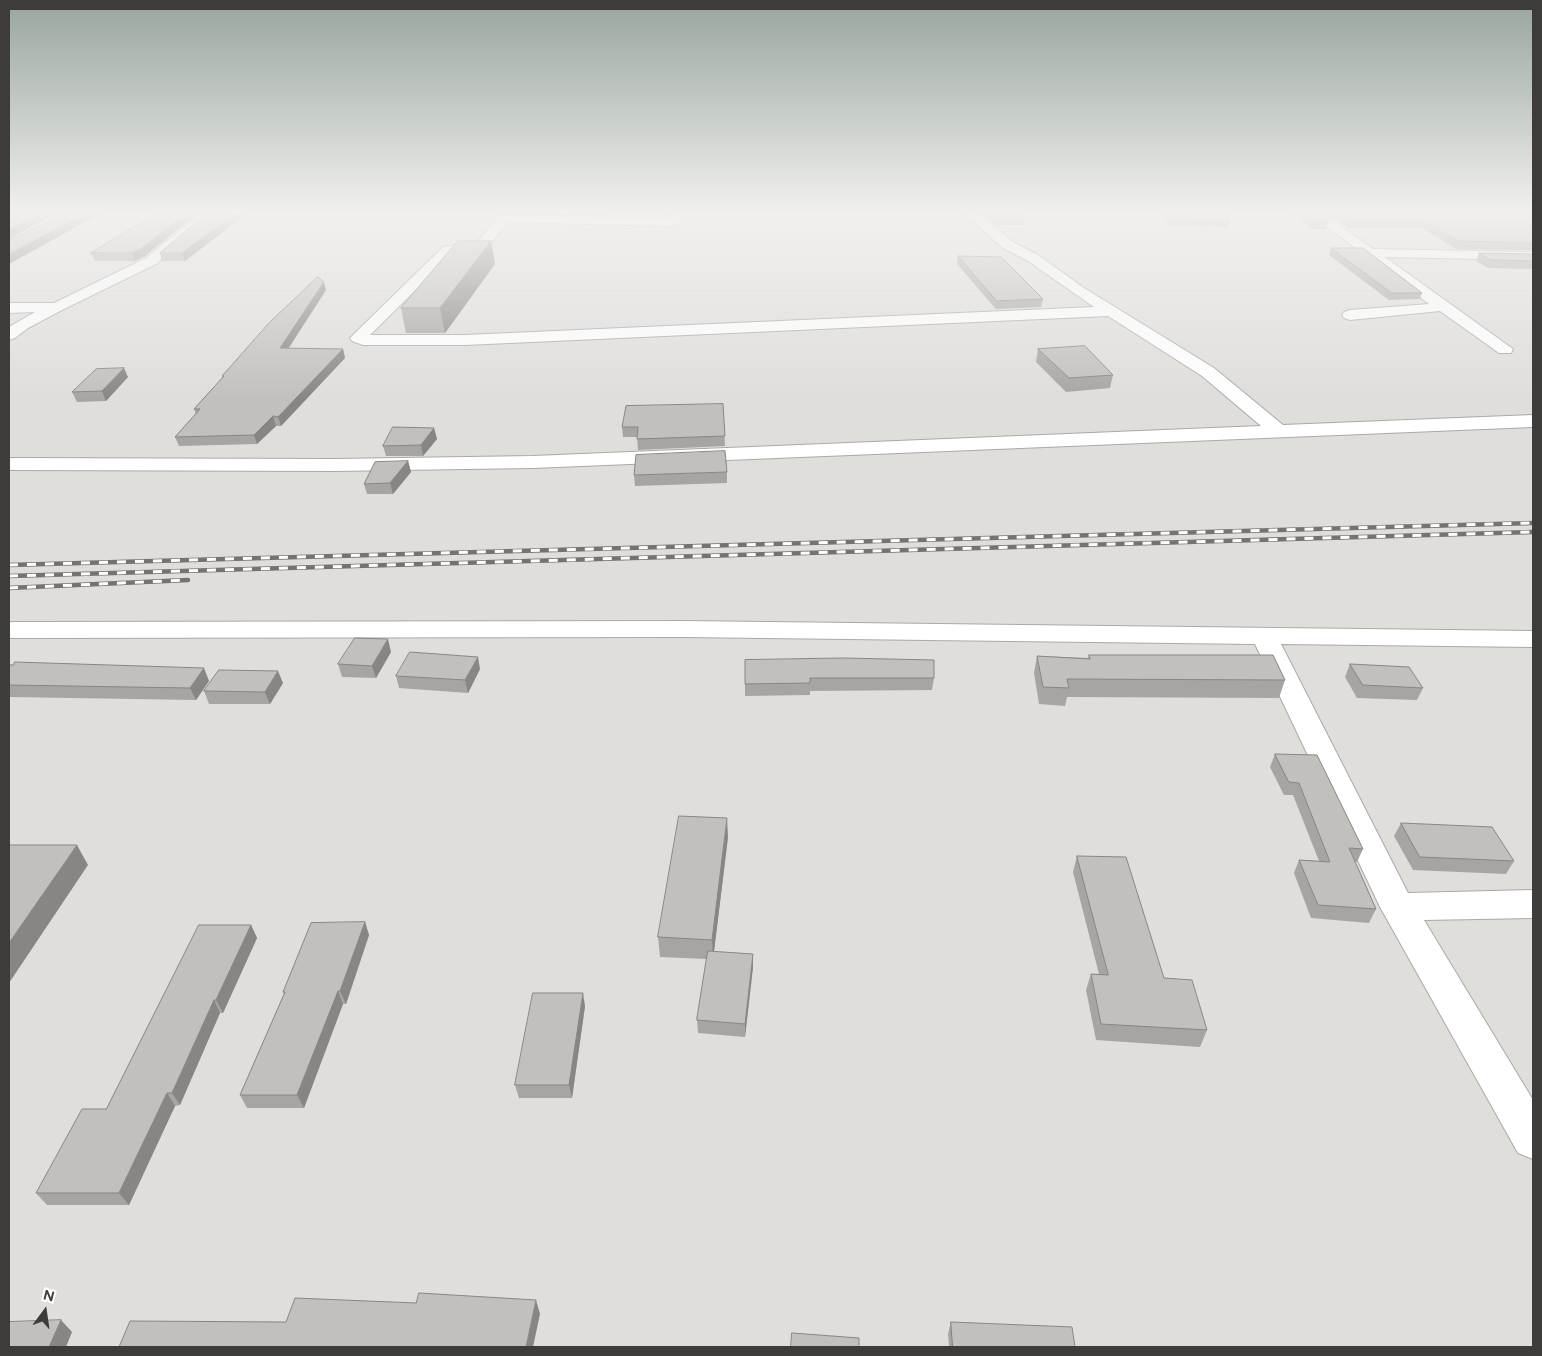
<!DOCTYPE html>
<html>
<head>
<meta charset="utf-8">
<style>
  body { margin:0 }
  #map { position:relative; width:1542px; height:1356px; overflow:hidden; background:#e0dedb; font-family:Figtree,sans-serif }
  canvas { display:block }
  .frame { position:absolute; inset:0; border:10px solid #3d3c3b; pointer-events:none }
  .north { position:absolute; left:20px; top:1286px; width:50px; height:50px; -webkit-text-stroke:4px #fff; paint-order:stroke; rotate:14deg; font-size:14px; font-weight:700; line-height:20px; text-align:center; color:#3d3c3b }
  .north::after { content:''; display:block; margin:auto; width:18px; height:22px; background:#3d3c3b; clip-path:polygon(50% 0,100% 100%,50% 72%,0 100%) }
</style>
</head>
<body>
<div id="map">
<canvas width="1542" height="1356"></canvas>
<div class="frame"></div>
<div class="north">N</div>
</div>
<script>
const c = document.querySelector('canvas').getContext('2d');
c.lineJoin = 'round';
function stroke(path, color, width, dash) { c.strokeStyle = color; c.lineWidth = width; c.lineCap = dash ? 'butt' : 'round'; c.setLineDash(dash || []); c.stroke(path); }
function paint(path, color) { c.fillStyle = color; c.fill(path, 'evenodd'); }
const minor = new Path2D(`
  M205,210H219L156,264L62,310L28,328L15,338L9,340V327L35,312L9,313V303H54L146,258Z
  M673,210H685L681,222L670,226L508,222L485,250L452,254L370,335H465L1094,307L1028,261L1003,248L960,210H974L1013,242L1038,255L1084,288L1214,368L1283,425L1533,415V427L533,468L334,471L9,470V458L334,459L533,456L1261,426L1202,376L1108,316L465,345H363L352,341L350,338L443,247L476,243L501,215L668,218L671,217Z
  M1305,210H1319L1373,249L1533,252V260L1385,257L1513,349L1511,353H1499L1440,311L1350,320L1344,318L1342,315L1344,312L1350,310L1429,304Z
  M683,621L1533,631V647L1281,644L1408,893L1533,890V918L1424,920L1533,1100V1159L1518,1153L1380,907L1255,644L683,637L9,638V622Z`);
const rail = new Path2D(`
  M9,565L1533,523
  M9,576L1533,532
  M9,588L188,580`);
const wall = new Path2D(`
  M162,210L145,256L135,261H95L91,253Z
  M211,210L185,261H162L160,253Z
  M977,210H1018L1025,217L1024,225H996Z
  M1157,210H1219L1230,221L1228,227L1169,226Z
  M1288,210H1313L1329,221L1326,229H1312Z
  M1322,210H1533V250L1456,249L1422,228H1348Z
  M491,241L495,264L445,333H406L401,308Z
  M1331,248L1422,293L1420,299L1389,300L1329,255Z
  M1479,253L1533,254V269L1488,268L1476,261Z
  M958,256L1043,299L1041,307L996,309L957,264Z
  M326,290L289,348L343,349L345,358L281,426H276L257,444L179,446L175,437L196,414L194,409L222,378V376Z
  M1038,349L1113,375L1110,388L1066,392L1036,362Z
  M128,377L106,401L77,402L72,392Z
  M723,404L725,446L638,450L637,437H623L622,427Z
  M434,428L437,439L423,456H386L383,446Z
  M408,461L411,472L393,494H367L364,484Z
  M727,472V483L635,486L634,475Z
  M391,652L376,678L342,677L338,664Z
  M1089,655L1285,680L1279,698L1067,697L1065,706L1039,704L1034,673L1037,656L1088,658Z
  M745,660L934,678L932,690L810,691V695L745,696Z
  M1350,664L1423,688L1417,700L1357,698L1345,677Z
  M9,665L209,681L196,700L9,697Z
  M480,669L468,693L399,688L396,676Z
  M283,683L270,704H209L204,691Z
  M1275,754L1363,849L1357,862H1355L1376,909L1369,923L1311,918L1294,873L1299,860L1319,861L1293,795H1284L1270,767Z
  M1401,823L1514,861L1506,874L1413,870L1394,836Z
  M728,837L714,951L753,967L745,1037L698,1033L697,1020L707,959L660,957L658,937Z
  M1077,856L1164,978L1207,1030L1200,1047L1096,1040L1086,990L1091,974H1099L1073,872Z
  M365,922L369,935L346,1004H343L304,1108H247L240,1095L284,994L283,992Z
  M251,925L257,938L223,1013H220L180,1105L175,1106L129,1205H47L36,1193L106,1109Z
  M585,1006L572,1098H519L515,1085Z
  M951,1322L1075,1347H949L948,1334Z`);
const shadedWall = new Path2D(`
  M46,210H62L9,239V230Z
  M92,210H107L9,264V254Z
  M190,210H202L145,256L135,261L132,253Z
  M240,210H252L185,261L182,253Z
  M491,241L495,264L445,333L440,308Z
  M324,282L326,290L283,356L280,348Z
  M343,349L345,358L281,426L278,417Z
  M124,368L128,377L106,401L102,391Z
  M273,416L276,426L257,444L254,435Z
  M434,428L437,439L423,456L421,445Z
  M408,461L411,472L393,494L390,483Z
  M388,639L391,652L376,678L372,666Z
  M478,657L480,669L468,693L465,680Z
  M204,668L209,681L196,700L190,688Z
  M278,671L283,683L270,704L265,692Z
  M727,818L728,837L713,960L712,940Z
  M77,845L88,865L9,983V943Z
  M365,922L369,935L346,1004L340,991Z
  M251,925L257,938L223,1013L216,1000Z
  M753,954V967L745,1037V1024Z
  M338,991L343,1004L304,1108L297,1095Z
  M583,993L585,1006L572,1098L569,1085Z
  M214,1000L220,1013L180,1105L172,1093Z
  M167,1093L175,1106L129,1205L119,1193Z
  M536,1300L540,1314L533,1347H526Z
  M61,1320L72,1332L66,1347H49Z`);
const building = new Path2D(`
  M9,210H46L9,230Z
  M70,210H92L9,254V241Z
  M162,210H190L142,248L132,253H91Z
  M211,210H240L182,253H160Z
  M987,210H1018L1025,217L997,218Z
  M1163,210H1219L1230,221L1170,219Z
  M1299,210H1314L1329,221H1314Z
  M1334,210H1533V243L1458,241L1424,221H1350Z
  M458,241H491L440,308H401Z
  M1331,248H1363L1422,293H1392Z
  M1479,253L1533,254V261L1491,260Z
  M958,256L1001,257L1043,299L997,301Z
  M318,277L324,282L280,348L343,349L278,417L273,416L254,435L175,437L200,409H194L224,376H222L269,323Z
  M1085,346L1113,375L1069,378L1038,349Z
  M124,368L102,391L72,392L96,369Z
  M723,404L725,436L637,439L638,427H622L626,406Z
  M393,427L434,428L421,445L383,446Z
  M725,451L727,472L634,475L636,455Z
  M408,461L390,483L364,484L375,462Z
  M355,638L388,639L372,666L338,664Z
  M410,652L478,657L465,680L396,676Z
  M1089,655H1273L1285,680L1067,679L1069,688L1043,687L1037,656L1090,659Z
  M843,658L934,660V678H810V683L745,684V660Z
  M15,662L204,668L190,688L9,685V665H13Z
  M1350,664L1409,667L1423,688L1363,685Z
  M219,670L278,671L265,692L204,691Z
  M1275,754L1317,755L1363,849L1349,848L1376,909L1318,905L1299,860L1330,862L1299,783L1289,782Z
  M679,816L727,818L712,940L658,937Z
  M1401,823L1492,827L1514,861L1420,857Z
  M10,845H77L9,943V846Z
  M1077,856L1126,857L1164,978L1192,980L1207,1030L1101,1024L1091,974L1108,975Z
  M365,922L340,991H338L297,1095H240L285,992H283L311,923Z
  M199,925H251L216,1000H214L172,1093H167L119,1193H36L82,1109H106Z
  M708,951L753,954L745,1024L697,1020Z
  M533,993H583L569,1085H515Z
  M419,1293L536,1300L526,1347H119L130,1321L286,1322L295,1298L416,1303Z
  M61,1320L49,1347H9V1322Z
  M951,1322L1072,1327L1075,1347H953Z
  M792,1333L859,1338V1347H791Z`);
stroke(minor, '#aba9a6', 2);
paint(minor, '#fff');
stroke(rail, '#747371', 4.5);
stroke(rail, '#fff', 3, [9]);
paint(wall, '#a7a5a2');
paint(shadedWall, '#888684');
paint(building, '#c2c0bc');
stroke(building, '#888684', 1);
const sky = c.createLinearGradient(0, 0, 0, 400);
sky.addColorStop(0, '#98a59d');
sky.addColorStop(0.53, '#f1f0ef');
sky.addColorStop(1, '#f1f0ef00');
c.fillStyle = sky;
c.fillRect(0, 0, 1542, 400);
</script>
</body>
</html>
